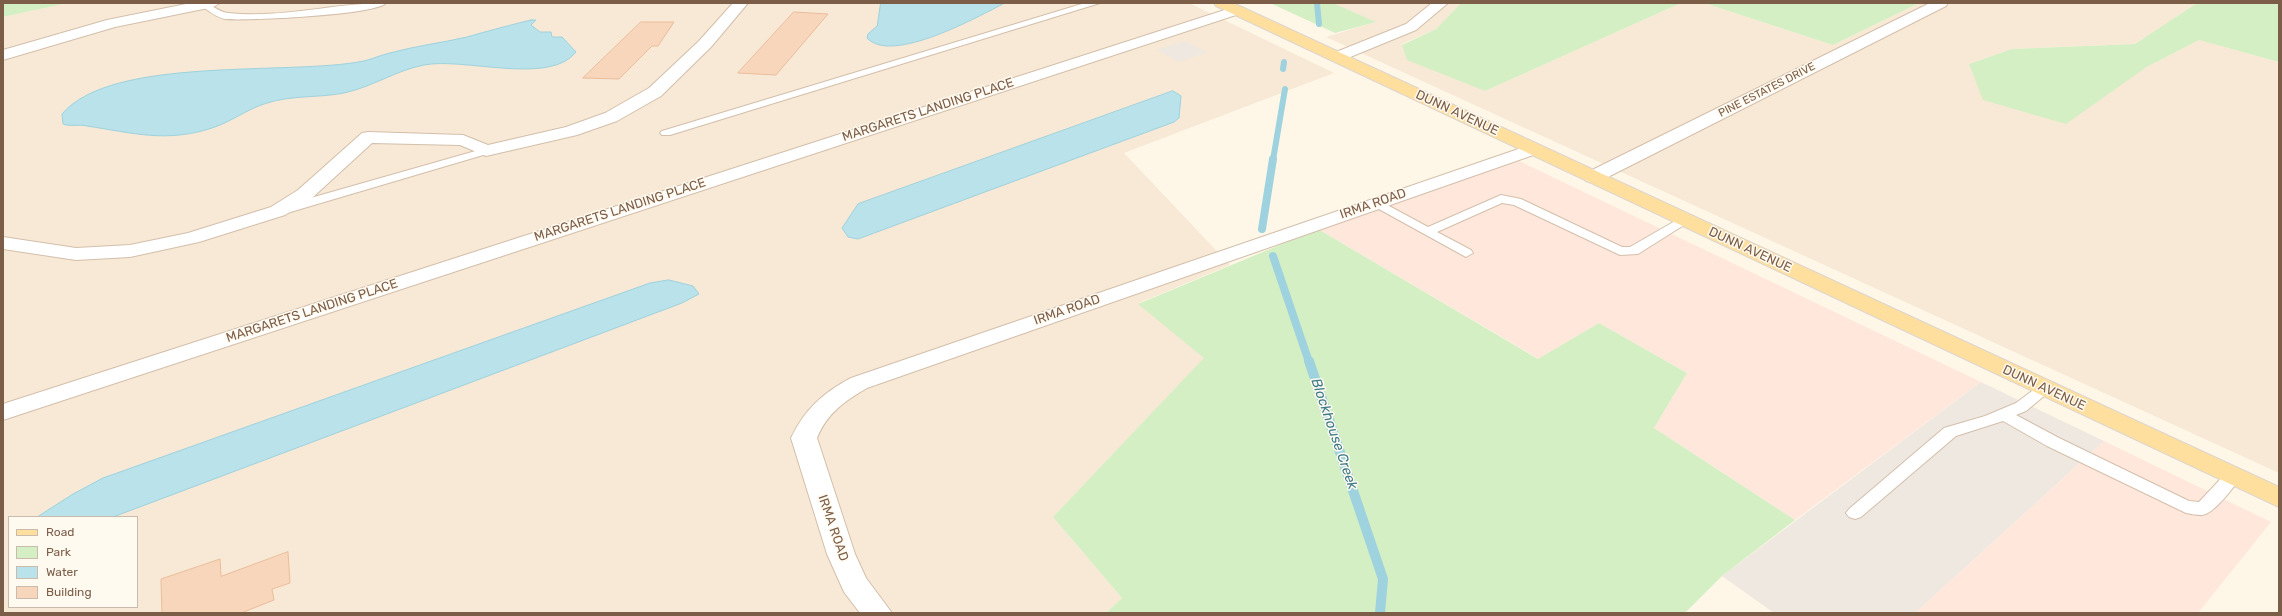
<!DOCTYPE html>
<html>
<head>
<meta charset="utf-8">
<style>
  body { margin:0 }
  #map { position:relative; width:2282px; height:616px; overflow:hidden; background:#fef7e8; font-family:Rubik,sans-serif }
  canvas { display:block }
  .frame { position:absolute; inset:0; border:4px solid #7c5d48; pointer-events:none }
  .legend { position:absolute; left:8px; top:516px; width:130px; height:92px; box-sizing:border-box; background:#fffaf0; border:1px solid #cbbbad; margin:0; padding:5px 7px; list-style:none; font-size:12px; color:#7c5d48 }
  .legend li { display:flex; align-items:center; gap:8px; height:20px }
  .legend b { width:20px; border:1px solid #cbbbad }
</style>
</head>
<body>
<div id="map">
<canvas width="2282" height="616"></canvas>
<div class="frame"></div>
<ul class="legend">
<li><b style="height:5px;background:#ffdf9e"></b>Road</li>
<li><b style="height:11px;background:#d4efc4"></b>Park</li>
<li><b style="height:11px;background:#b9e2eb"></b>Water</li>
<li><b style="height:11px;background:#f7d6bc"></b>Building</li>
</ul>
</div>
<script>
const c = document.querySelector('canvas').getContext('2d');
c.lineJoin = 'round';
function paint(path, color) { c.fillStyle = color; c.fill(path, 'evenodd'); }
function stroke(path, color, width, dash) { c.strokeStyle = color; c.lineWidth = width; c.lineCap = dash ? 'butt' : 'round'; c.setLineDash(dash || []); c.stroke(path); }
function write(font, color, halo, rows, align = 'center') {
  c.font = font + ' Rubik,sans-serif'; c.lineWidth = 3; c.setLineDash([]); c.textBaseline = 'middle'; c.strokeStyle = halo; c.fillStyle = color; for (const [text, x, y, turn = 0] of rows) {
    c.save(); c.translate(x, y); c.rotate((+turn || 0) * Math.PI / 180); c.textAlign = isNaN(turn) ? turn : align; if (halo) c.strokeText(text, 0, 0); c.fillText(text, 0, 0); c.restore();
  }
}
const residential = new Path2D(`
  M68,3H1189L1334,73L1124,153L1230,265L1139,303L1205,358L1053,517L1122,598L1106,613H3V17ZM9,517H137V607H9Z
  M1333,3H1461L1436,29L1402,44L1485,91L1681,3H1704L1833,45L1919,3H2197L2135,44L2012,49L1969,64L2145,68L2199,40L2279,62V473L1326,37L1375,22Z`);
const commercial = new Path2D(`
  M1519,161L1981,382L1795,520L1654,428L1687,373L1599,323L1539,359L1318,229Z
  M2104,441L2271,522L2198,613H1915Z`);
const industrial = new Path2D(`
  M1185,41L1207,52L1179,62L1157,50Z
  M1981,382L2104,441L1915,613H1774L1722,576Z`);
const green = new Path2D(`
  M3,3H68L3,17Z
  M1270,3H1333L1376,22L1335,33Z
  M1461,3H1681L1485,91L1407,60L1402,45L1436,29Z
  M1704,3H1919L1833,45Z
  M2197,3H2279V62L2199,40L2145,68L2066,124L1983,100L1969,64L2012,49L2135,44Z
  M1318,229L1538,359L1599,323L1687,373L1654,428L1795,520L1722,576L1685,613H1106L1122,598L1053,517L1204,358L1138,304Z`);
const water = new Path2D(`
  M881,3H1005C979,16 892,65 867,38L868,34L877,26Z
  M531,20H536L531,25L540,32H551L552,37H562L576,52C550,86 463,57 424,65C397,70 372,87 344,93C319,98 292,95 267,103C247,109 231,122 212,128C166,143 133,133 87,126C79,124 70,127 63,124L62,114C112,55 289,76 364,61C372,59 381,55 390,53C415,46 441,43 467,37C488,31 510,25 531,20Z
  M1173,91L1181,96L1179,118L1174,122L858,239L848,237L842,228L858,204Z
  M669,280L693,286L699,294L682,303L113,517H37L73,494L103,478L650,283Z`);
const streamFar2 = new Path2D(`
  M1317,3L1319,24
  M1283,69L1284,62
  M1273,160L1285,89`);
const streamFar1 = new Path2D(`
  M1262,229L1273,159
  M1273,256L1309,362`);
const stream = new Path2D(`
  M1309,361L1383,579L1380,613`);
const building = new Path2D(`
  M794,12L828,14L776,75L738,73Z
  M641,22H674L658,46H652L619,79L583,78Z
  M288,552L290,583L272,589L274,600L241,613H162L161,579L220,559L221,576Z`);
const service = new Path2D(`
  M200,3C213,3 217,12 228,13C280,19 334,3 386,3C375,15 247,21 225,19C217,18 208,10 201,6Z
  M1085,3H1100L670,135H662L660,133L662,131Z
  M486,148L492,151L490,153L287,213L283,214L277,210L279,207Z
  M1501,195L1521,199L1622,247H1630L1682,217H1690L1692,220L1638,254L1620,255L1514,205L1502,203L1437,232L1471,250L1473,253L1466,257L1368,203L1370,200H1378L1428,227Z
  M2045,383L2050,385L2053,388L2050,391L2026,411L2016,415L2059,438L2189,501L2199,502L2227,472L2233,470L2239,472L2241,476C2235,486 2214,514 2202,515C2197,515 2191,514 2186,513L2047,446L2003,421L1956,436L1861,517L1855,519L1849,517L1846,513L1849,509L1944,428L1985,416L2016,403L2040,385Z`);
const minor = new Path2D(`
  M191,3H220L213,7L115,27L3,60V50L107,20Z
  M733,3H748L711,47L661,96L617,121L577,135L486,156L460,145L372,143L312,198L285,215L199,242L130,257L76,260L3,249V237L76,248L130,245L188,233L271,207L298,190L362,133L368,132L463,135L488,145L566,127L605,113L649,88L699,41Z
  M1432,3H1448L1416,30L1343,60H1331L1329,57L1331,54L1406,24Z
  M1930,3H1948L1946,6L1600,181L1593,183L1586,181L1584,177L1586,173Z
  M1237,6L1244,10L1242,13L3,420V404Z
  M1533,144L1539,145L1542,149L1539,153L867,388C845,401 827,413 817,438L855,554L866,578L892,613H860L844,592L827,554L791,438C805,409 823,393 851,378Z`);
const primary = new Path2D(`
  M1214,3H1233L2279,487V507L1216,6Z`);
const farStreetnames = [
  ["PINE ESTATES DRIVE",1767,90,-27]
];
const streetNames = [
  ["MARGARETS LANDING PLACE",928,110,-18],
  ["DUNN AVENUE",1457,113,25],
  ["IRMA ROAD",1373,204,-19],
  ["MARGARETS LANDING PLACE",620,210,-18],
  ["DUNN AVENUE",1750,250,25],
  ["IRMA ROAD",1067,310,-19],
  ["MARGARETS LANDING PLACE",312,311,-18],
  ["DUNN AVENUE",2044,388,25],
  ["IRMA ROAD",833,528,71]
];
const waterNames = [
  ["Blockhouse Creek",1334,434,71]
];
paint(residential, '#f7e9d5');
paint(commercial, '#ffe7db');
paint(industrial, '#efe8e1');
paint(green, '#d4efc4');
paint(water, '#b9e2eb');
stroke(water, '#9ed2de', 1);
stroke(streamFar2, '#9ed2de', 6);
stroke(streamFar1, '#9ed2de', 8);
stroke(stream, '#9ed2de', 10);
paint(building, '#f7d6bc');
stroke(building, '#ecbd9b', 1);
stroke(service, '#d3bfab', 2);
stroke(minor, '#d3bfab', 2);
stroke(primary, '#ddd5cf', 2);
paint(service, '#fff');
paint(minor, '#fff');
paint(primary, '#ffdf9e');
write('11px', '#7c5d48', '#fffaf0', farStreetnames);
write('13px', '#7c5d48', '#fffaf0', streetNames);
write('italic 14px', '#3c7b8b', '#fffaf0', waterNames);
</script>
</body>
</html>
